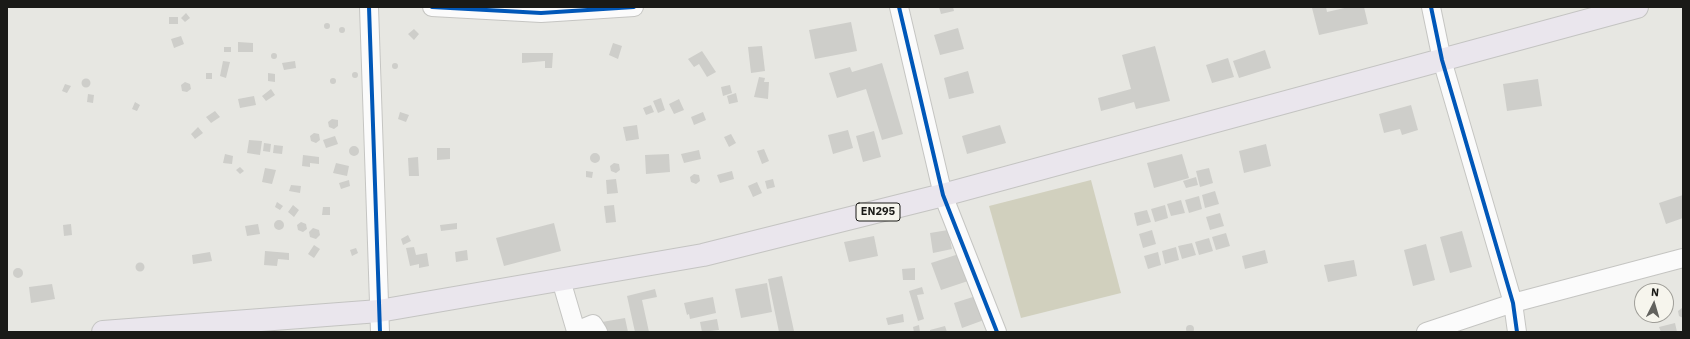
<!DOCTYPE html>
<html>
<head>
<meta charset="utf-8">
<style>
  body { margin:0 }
  #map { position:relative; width:1690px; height:339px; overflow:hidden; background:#e7e7e2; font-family:"IBM Plex Sans",sans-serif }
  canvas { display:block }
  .frame { position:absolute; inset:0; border:8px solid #1a1a17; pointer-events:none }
  .north { position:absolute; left:1634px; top:283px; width:40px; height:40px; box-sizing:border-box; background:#f6f5ed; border:1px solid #9e9d97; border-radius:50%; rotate:5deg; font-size:11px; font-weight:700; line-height:16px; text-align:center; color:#1a1a17 }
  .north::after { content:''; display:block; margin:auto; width:14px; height:18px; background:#62625e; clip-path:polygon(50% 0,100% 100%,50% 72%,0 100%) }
</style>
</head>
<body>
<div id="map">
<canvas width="1690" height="339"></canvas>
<div class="frame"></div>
<div class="north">N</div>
</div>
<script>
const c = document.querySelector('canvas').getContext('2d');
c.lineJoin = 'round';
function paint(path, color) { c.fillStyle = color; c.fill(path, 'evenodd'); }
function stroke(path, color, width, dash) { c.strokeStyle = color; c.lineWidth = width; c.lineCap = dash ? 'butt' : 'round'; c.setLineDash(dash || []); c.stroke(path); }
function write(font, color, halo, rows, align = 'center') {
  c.font = font + ' "IBM Plex Sans",sans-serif'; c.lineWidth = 4; c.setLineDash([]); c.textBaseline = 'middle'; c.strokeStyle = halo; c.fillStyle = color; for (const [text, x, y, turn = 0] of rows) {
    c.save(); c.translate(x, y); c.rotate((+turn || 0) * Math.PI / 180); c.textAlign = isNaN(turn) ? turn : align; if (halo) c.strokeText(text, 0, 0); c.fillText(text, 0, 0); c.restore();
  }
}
const green = new Path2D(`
  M1091,180L1121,293L1021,318L989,206Z`);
const building = new Path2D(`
  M939,7H953L954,11L941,14Z
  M1315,7H1326L1327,12L1349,7H1364L1368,24L1319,35L1312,8Z
  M186,13L190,18L185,22L181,18Z
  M169,17H178V24H169Z
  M851,22L857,51L815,59L809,30Z
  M324 26a3 3 0 1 1 6 0a3 3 0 1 1-6 0Z
  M339 30a3 3 0 1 1 6 0a3 3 0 1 1-6 0Z
  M958,28L964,49L940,55L934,35Z
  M414,29L419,34L414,40L408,34Z
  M181,36L184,44L174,48L171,39Z
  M238,42L253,43V52H238Z
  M613,43L622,46L618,59L609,55Z
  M762,46L765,71L751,73L748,47Z
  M1155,46L1170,101L1136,109L1134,102L1101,111L1098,98L1131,89L1122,55Z
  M224,47H231V52H224Z
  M1265,50L1271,68L1239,78L1233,61Z
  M702,51L716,72L707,77L699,64L694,67L688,59Z
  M271 56a3 3 0 1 1 6 0a3 3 0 1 1-6 0Z
  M522,53H553L552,68H545V61L522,63Z
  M1228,58L1234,77L1212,83L1206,65Z
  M223,61L230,62L226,78L220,76Z
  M295,61L296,68L284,70L282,63Z
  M392 66a3 3 0 1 1 6 0a3 3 0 1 1-6 0Z
  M882,63L903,134L882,140L866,89L837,98L829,73L850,67L852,72Z
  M968,71L974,93L949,99L944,78Z
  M352 75a3 3 0 1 1 6 0a3 3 0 1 1-6 0Z
  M206,73H212V79H206Z
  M268,73L275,74V82L268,81Z
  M759,77L765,78L764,82H769L768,99L754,97Z
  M330 81a3 3 0 1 1 6 0a3 3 0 1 1-6 0Z
  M81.5 83a4.5 4.5 0 1 1 9 0a4.5 4.5 0 1 1-9 0Z
  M1538,79L1542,106L1507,111L1503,84Z
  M185,82L190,84L191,89L187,92L182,91L181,85Z
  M65,84L71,86L67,93L62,91Z
  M730,85L732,93L723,96L721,87Z
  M271,89L275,95L266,101L262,96Z
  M736,93L738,102L729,104L727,96Z
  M88,94L94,95L93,103L87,102Z
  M254,96L256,105L240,108L238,99Z
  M661,98L665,110L658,113L653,101Z
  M679,99L684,110L674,114L669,104Z
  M135,102L140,105L137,111L132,109Z
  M651,105L654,112L646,115L643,108Z
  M1411,105L1418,130L1402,135L1400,129L1384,133L1379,114Z
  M215,111L220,117L211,123L206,117Z
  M400,112L409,115L406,122L398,119Z
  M703,112L706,120L694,125L691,117Z
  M332,119L338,120V126L334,129L329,127L328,122Z
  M637,125L639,139L626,141L623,127Z
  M1000,125L1006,143L967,154L962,136Z
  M198,127L203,133L195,139L191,134Z
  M848,130L853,148L833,154L828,135Z
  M874,131L881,157L863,162L856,136Z
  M314,133L319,134L320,140L316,143L311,141L310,136Z
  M731,134L736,143L729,147L724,137Z
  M335,136L338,144L326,148L323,140Z
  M249,140L262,141L260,155L247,153Z
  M264,143L271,144L270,152L263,151Z
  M1266,144L1271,166L1244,173L1239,151Z
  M274,145L283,146L282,154L273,153Z
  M349 151a5 5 0 1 1 10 0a5 5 0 1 1-10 0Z
  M437,148H450V159L437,160Z
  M764,149L769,161L762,164L757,151Z
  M699,150L701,159L684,163L681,154Z
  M590 158a5 5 0 1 1 10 0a5 5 0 1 1-10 0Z
  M225,154L233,156L232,164L223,163Z
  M669,154L670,172L646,174L645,155Z
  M1182,154L1189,178L1154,188L1147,163Z
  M303,155L319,157V164L310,163V167L302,166Z
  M418,157L419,176H409L408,158Z
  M336,163L349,166L347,176L333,173Z
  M614,163L619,164L620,170L616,173L611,171L610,166Z
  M240,167L244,171L240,174L236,170Z
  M265,168L276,170L272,184L262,182Z
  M1209,168L1213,183L1200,187L1196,171Z
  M586,171L593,172L592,178L586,177Z
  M732,171L734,179L720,183L717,175Z
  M694,174L699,175L700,181L696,184L691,182L690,177Z
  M1196,177L1198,185L1186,188L1183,181Z
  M616,179L618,193L607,194L606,180Z
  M773,179L775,187L767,189L765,181Z
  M349,180L350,186L341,189L339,183Z
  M757,182L762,193L753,197L748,186Z
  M291,185L301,186L300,193L289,191Z
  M1215,191L1219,204L1205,208L1202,195Z
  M1683,195V218L1666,224L1659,203Z
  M1199,196L1202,209L1189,213L1185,200Z
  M1181,200L1185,213L1171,216L1167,204Z
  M277,202L283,206L280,210L275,207Z
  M293,205L299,210L294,217L288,212Z
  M614,205L616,222L606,223L604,206Z
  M1165,205L1168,218L1155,222L1151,209Z
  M323,207H330V215H322Z
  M1147,210L1151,222L1137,226L1134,213Z
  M1220,213L1224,226L1210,230L1206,217Z
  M274 225a5 5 0 1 1 10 0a5 5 0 1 1-10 0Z
  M301,222L306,224L307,229L303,232L298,230L297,225Z
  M457,223V229L441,231L440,225Z
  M554,223L561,251L504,266L496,238Z
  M71,224L72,235L64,236L63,225Z
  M258,224L260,234L247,236L245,226Z
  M313,228L319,230L320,235L316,239L310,237L309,232Z
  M948,230L952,249L933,253L930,233Z
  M1152,230L1156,244L1143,248L1139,234Z
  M1462,231L1472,267L1450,273L1440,237Z
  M1226,233L1230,246L1216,250L1212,237Z
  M408,235L411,241L403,245L401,239Z
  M874,236L878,256L849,262L844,242Z
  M1209,238L1213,251L1199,255L1195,242Z
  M1192,243L1196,255L1182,259L1178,246Z
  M1426,244L1435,280L1413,286L1404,250Z
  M314,245L320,249L314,258L308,254Z
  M414,247L416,255L427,253L429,266L419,268V264L410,266L406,248Z
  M1176,247L1179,260L1165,264L1162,251Z
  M356,248L358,253L352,256L350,250Z
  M467,250L468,260L456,262L455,252Z
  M1265,250L1268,263L1245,269L1242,256Z
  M265,251L289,253V260L278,259L277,266L264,265Z
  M210,252L212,261L193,264L192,255Z
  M1158,252L1161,265L1148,269L1144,256Z
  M962,253L971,280L941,290L931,263Z
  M1354,260L1357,276L1328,282L1324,265Z
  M135.5 267a4.5 4.5 0 1 1 9 0a4.5 4.5 0 1 1-9 0Z
  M915,268V280H903L902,269Z
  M13 273a5 5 0 1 1 10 0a5 5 0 1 1-10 0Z
  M782,276L794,331L789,332H779L768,279Z
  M767,283L772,312L741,318L735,289Z
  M52,284L55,299L31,303L29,287Z
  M922,287L924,294L917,295L924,319L918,321L909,291Z
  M655,289L657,297L642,300L649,332H635L627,296Z
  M1666,292L1672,308L1666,310Z
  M976,296L984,320L962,328L954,303Z
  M713,297L716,313L690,319L689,314L687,315L684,303Z
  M1682,308H1683V318L1679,316L1678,311Z
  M903,314L904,322L888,325L886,318Z
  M625,318L628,332H604L602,322Z
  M717,319L719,330L702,332L700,322Z
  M1675,323L1677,332H1661L1659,327Z
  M919,325L920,332H914L913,327Z
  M1186 329a4 4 0 1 1 8 0a4 4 0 1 1-8 0Z
  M945,326L947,332H930V330Z`);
const minor = new Path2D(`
  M369,7L380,332
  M432,7L541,13L634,7
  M899,7L943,195L997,332
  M1431,7L1442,60L1513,303L1517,332
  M561,280L576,331L593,324L598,332
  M1426,332L1513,303L1683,258`);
const major = new Path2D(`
  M103,332L379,311L703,255L943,195L1637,7`);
const cycleway = new Path2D(`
  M369,7L380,332
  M432,7L541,13L634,7
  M899,7L943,195L997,332
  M1431,7L1442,60L1513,303L1517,332`);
const shields = [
  [878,212,44]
];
const shieldNames = [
  ["EN295",878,212]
];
paint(green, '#d1d0be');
paint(building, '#cececa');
stroke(minor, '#c5c5c2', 20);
stroke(major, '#c4c4c2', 24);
stroke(minor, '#fbfbfb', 18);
stroke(major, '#eae6ed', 22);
stroke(cycleway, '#0057b8', 4);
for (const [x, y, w] of shields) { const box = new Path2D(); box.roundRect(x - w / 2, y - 9, w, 18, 3); c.fillStyle = '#f6f5ed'; c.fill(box); stroke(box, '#1a1a17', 1); }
write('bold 11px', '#1a1a17', null, shieldNames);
</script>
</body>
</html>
